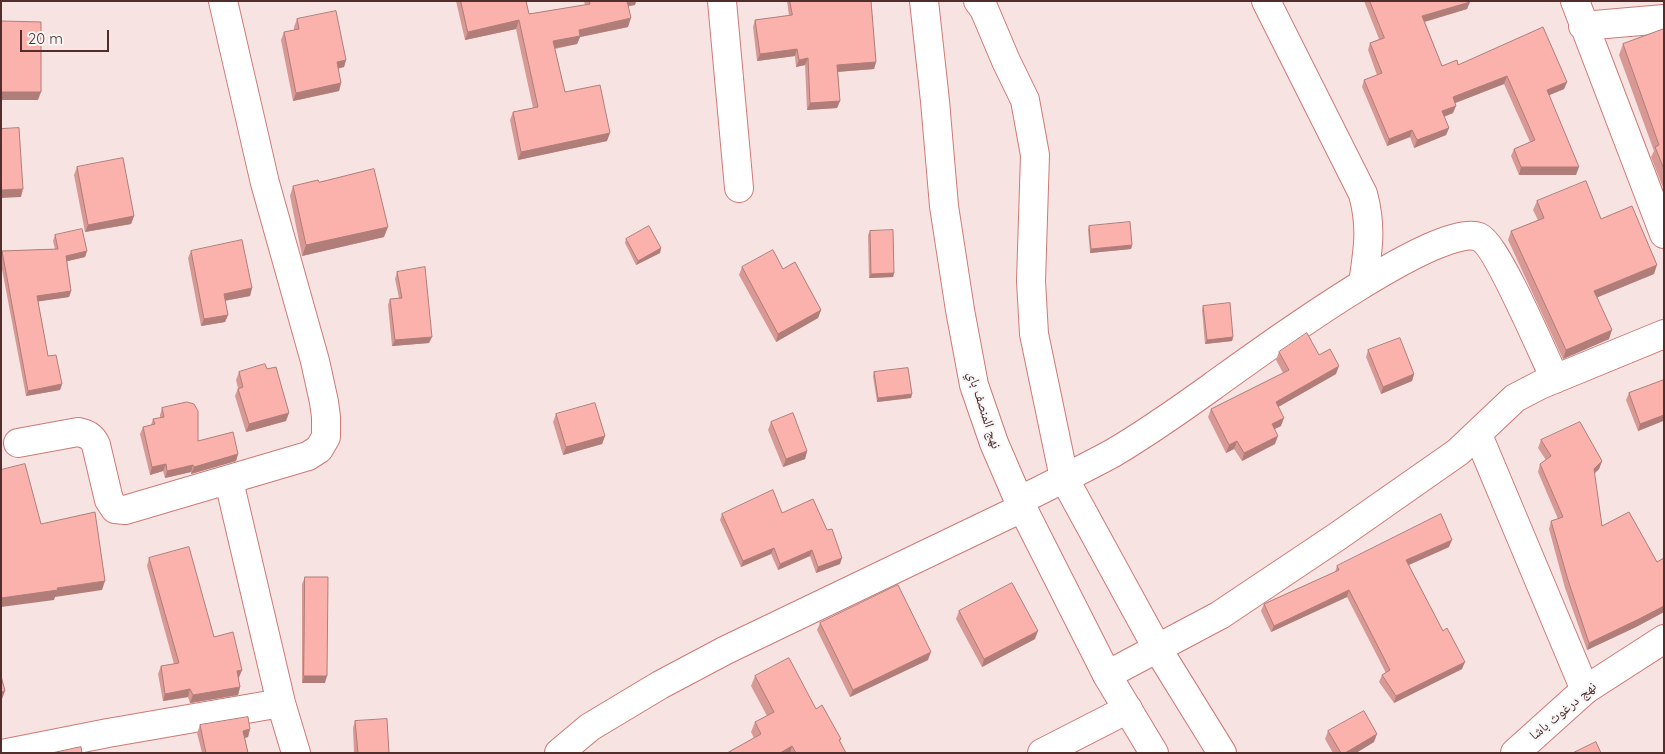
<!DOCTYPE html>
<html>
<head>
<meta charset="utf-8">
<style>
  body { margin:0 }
  #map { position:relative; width:1665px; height:754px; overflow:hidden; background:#f7e4e2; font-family:Quicksand,sans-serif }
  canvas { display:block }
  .frame { position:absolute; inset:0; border:2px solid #512d2b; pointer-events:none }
  .scale { position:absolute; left:20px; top:30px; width:89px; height:22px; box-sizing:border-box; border:2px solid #512d2b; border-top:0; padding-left:6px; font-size:15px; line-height:18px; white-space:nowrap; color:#512d2b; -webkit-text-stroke:4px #f6f6f6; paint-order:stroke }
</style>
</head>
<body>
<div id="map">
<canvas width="1665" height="754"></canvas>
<div class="frame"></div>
<div class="scale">20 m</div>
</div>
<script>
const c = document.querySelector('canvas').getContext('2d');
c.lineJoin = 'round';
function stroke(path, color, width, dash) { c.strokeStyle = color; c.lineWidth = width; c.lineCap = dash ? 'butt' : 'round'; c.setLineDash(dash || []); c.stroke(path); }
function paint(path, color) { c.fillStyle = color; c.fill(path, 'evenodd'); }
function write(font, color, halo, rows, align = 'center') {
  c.font = font + ' Quicksand,"Noto Naskh Arabic",sans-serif'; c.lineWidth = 4; c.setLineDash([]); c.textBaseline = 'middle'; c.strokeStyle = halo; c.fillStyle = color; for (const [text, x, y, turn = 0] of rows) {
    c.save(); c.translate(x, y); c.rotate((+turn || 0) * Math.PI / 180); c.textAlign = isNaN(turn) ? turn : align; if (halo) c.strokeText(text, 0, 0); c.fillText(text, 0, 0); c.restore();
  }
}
const minor = new Path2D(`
  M722,1L739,188
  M978,1L984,9L1006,61L1025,100L1035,155L1031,281L1034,334L1064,478L1157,648L1222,753
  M1266,1L1363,194C1372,227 1368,250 1363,283
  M1575,1L1664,234
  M1583,26L1664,19
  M1478,435L1585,690
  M18,443L78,432C87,434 92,436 96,445L109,500L115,509L125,510L308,456L319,449L326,437V417L324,402L315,361L265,183L223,1
  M229,481L281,703L296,753
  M1019,501C1050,485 1082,470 1113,453C1147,433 1181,409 1213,386C1252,358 1439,220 1479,237C1497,245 1544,356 1555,379
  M1107,675L1220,615L1338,536L1458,452L1515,398L1540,385L1664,334
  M7,753L108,733L281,703
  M559,753L590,727L660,685L726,650L1022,508
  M1042,753L1128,709`);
const major = new Path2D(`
  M924,1L935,101L944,206L960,310L974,385L994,443L1019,501L1107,675L1154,753
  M1515,753L1585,690L1664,639`);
const wall = new Path2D(`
  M456,1H526L529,14L585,5L584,1H636L635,5L628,6V27L580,37L577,44L555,49L565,92L607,141L518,160L510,120L513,112L533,108L516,29L465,40Z
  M787,1H871L876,62L874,69L838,72L840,101L837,108L807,110L805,65L796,67L795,56L757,61L753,27L755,20L789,16Z
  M1364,1H1469L1467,9L1425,22L1442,66L1458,65L1567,82L1564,89L1549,95L1576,175H1519L1511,156L1514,149L1530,142L1504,84L1455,103L1453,113L1444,117L1449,128L1446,135L1414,148L1410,137L1387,146L1362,87L1364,80L1377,75L1368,50L1370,43L1379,39Z
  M297,19L346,60L344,67L338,69L341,83L339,91L293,101L281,40L284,32L294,30V27Z
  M1664,29V190L1651,157L1654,151L1619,55L1623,44Z
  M77,167L134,216L131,224L85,232L74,175Z
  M319,182L384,237L302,256L290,196L293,186Z
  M1537,201L1601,219L1654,274L1597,297L1609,339L1563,359L1508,240L1511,231L1538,220L1533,210Z
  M1089,226L1132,245L1131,249L1090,253L1088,230Z
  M870,231L894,273L893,277L869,278L868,235Z
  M55,235L87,251L85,257L67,261L71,291L69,297L38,301L48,356L62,384L60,390L26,396L1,264V254L2,251L55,249L53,241Z
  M626,239L661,248L660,253L636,265L625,243Z
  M191,251L252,288L250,296L225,301L228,315L225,322L201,326L188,258Z
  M742,267L783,269L821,310L818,318L776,342L739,275Z
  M397,272L429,343L392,346L388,305L390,299L399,298L395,279Z
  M1203,306L1233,337L1232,341L1205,344L1202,310Z
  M1368,350L1414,374L1412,381L1381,394L1366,357Z
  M1279,352L1319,355L1336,374L1278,407L1281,426L1274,429L1275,444L1242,461L1234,449L1226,453L1208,417L1211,409L1283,373L1276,360Z
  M267,369L286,421L246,432L235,396L238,388L236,380L239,372Z
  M874,372L912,394L911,398L877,402L873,376Z
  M1664,380V422L1663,421L1638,431L1626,400L1629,393Z
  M162,408L198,441L238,454L236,461L191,474V472L165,478L163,471L150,475L140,434L143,427L151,425L153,419L160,418V415Z
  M556,414L605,436L602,444L563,455L553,422Z
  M771,422L807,451L805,459L783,467L768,430Z
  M1541,440L1602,461L1599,469L1594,473L1602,526L1657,562L1664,558V612L1636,627L1587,650L1565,588L1549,529L1551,521L1558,519L1538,472L1540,464L1546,460L1538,448Z
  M782,513L840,564L816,573L810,556L778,570L771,554L741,567L720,520L722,514Z
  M1449,547L1409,565L1462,669L1394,703L1379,682L1382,675L1386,673L1347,597L1271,632L1261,611L1264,604L1335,572L1337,566Z
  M149,558L214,637L242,670L239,677L238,678L240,687L238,695L190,703L188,697L163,701L158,674L161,666L174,664L147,566Z
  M305,577L325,683H302V584Z
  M959,611L1035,639L982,667L956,619Z
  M820,623L928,660L850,697L817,630Z
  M755,676L816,709L841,739L840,741L846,753H727L754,738L751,732L755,722L767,716L751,686Z
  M355,721L389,753H354L353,728Z
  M200,725L250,729L248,737L245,738L248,753H202L197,733Z
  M1328,731L1374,742L1356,753H1333L1325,739Z`);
const shadedWall = new Path2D(`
  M625,1H636L635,5L623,7Z
  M1470,2L1467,9L1420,23L1422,16Z
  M631,18L628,27L580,37L577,44L550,49L553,41L579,30Z
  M519,20L516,29L465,40L468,32Z
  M797,49L795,56L757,61L760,54Z
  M808,58L805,65L796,67L799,60Z
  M346,60L344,67L334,69L337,62Z
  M876,62L874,69L835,72L837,65Z
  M1507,76L1504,84L1450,105L1453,97Z
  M1567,82L1564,89L1545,97L1547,90Z
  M341,83L339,91L293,101L296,93Z
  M1,92H41L38,100H1Z
  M840,101L837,108L807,110L810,103Z
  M1456,106L1453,113L1440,118L1442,111Z
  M1449,128L1446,135L1414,148L1417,140Z
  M1412,130L1410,137L1387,146L1389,139Z
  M610,133L607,141L518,160L521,152Z
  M1521,167H1579L1576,175H1519Z
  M23,189L21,197L1,198V190Z
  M134,216L131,224L85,232L88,225Z
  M388,227L384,237L302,256L306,245Z
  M1132,245L1131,249L1090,253L1091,249Z
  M661,248L660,253L636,265L638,261Z
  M87,251L85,257L64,262L66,256Z
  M1657,265L1654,274L1591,300L1594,291Z
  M894,273L893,277L869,278L871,274Z
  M252,288L250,296L222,301L224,294Z
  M71,291L69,297L35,302L37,296Z
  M821,310L818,318L776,342L778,334Z
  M228,315L225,322L201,326L204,319Z
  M1612,330L1609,339L1563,359L1566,350Z
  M432,337L429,343L392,346L395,340Z
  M1233,337L1232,341L1205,344L1207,340Z
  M1339,366L1336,374L1273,410L1276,402Z
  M1414,374L1412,381L1381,394L1383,387Z
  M62,384L60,390L26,396L28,391Z
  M912,394L911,398L877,402L878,398Z
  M289,413L286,421L246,432L249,424Z
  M1664,415L1663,421L1638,431L1640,424Z
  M1284,418L1281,426L1269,432L1272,424Z
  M605,436L602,444L563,455L566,447Z
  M1278,436L1275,444L1242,461L1244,453Z
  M1237,441L1234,449L1226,453L1229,445Z
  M807,451L805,459L783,467L786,459Z
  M238,454L236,461L191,474L194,467Z
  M1602,461L1599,469L1591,477L1594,469Z
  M166,464L163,471L150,475L152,467Z
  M193,465L191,472L165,478L167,471Z
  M1452,540L1449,547L1404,567L1406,560Z
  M774,548L771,554L741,567L743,561Z
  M812,550L810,556L778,570L780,564Z
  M842,558L840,564L816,573L818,567Z
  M105,581L102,590L55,597L54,600L1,607V598L57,588Z
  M1349,590L1347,597L1271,632L1274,626Z
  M1664,606V612L1636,627L1587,650L1589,643Z
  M1038,631L1035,639L982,667L984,659Z
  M931,652L928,660L850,697L853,690Z
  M1465,662L1462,669L1394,703L1396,696Z
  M242,670L239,677L234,679L237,671Z
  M304,676H327L325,683H302Z
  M240,687L238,695L190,703L193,695Z
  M190,689L188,697L163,701L165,694Z
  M5,691L2,699H1V692Z
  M250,729L248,737L240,739L243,731Z
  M1377,734L1374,742L1356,753H1345Z
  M792,746L790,753H780Z`);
const building = new Path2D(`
  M461,1H526L529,14L590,4L589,1H627L631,18L579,30L580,36L553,41L565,92L600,85L610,133L521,152L513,112L538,107L519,20L468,32Z
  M790,1H871L876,62L837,65L840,101L810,103L808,58L799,60L797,49L760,54L755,20L792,15Z
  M1370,1H1469L1470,2L1422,16L1442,66L1457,60L1458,65L1543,27L1567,82L1547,90L1579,167H1521L1514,149L1535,140L1507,76L1453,97L1456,106L1442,111L1449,128L1417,140L1412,130L1389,139L1364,80L1382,73L1370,43L1384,38Z
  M336,11L346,60L337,62L341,83L296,93L284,32L299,29L297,19Z
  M1,21L41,22V92H1Z
  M1664,29V169L1655,147L1659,145L1623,44Z
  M19,128L23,189L1,190V129Z
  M123,158L134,216L88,225L77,167Z
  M374,169L388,227L306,245L293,186L318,180L319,182Z
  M1586,181L1601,219L1632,206L1657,265L1594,291L1612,330L1566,350L1511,231L1544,218L1537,201Z
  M1130,222L1132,245L1091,249L1089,226Z
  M649,226L661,248L638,261L626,239Z
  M82,229L87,251L66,256L71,291L37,296L48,356L56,355L62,384L28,391L2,251L58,249L55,235Z
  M893,230L894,273L871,274L870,231Z
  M242,240L252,288L224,294L228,315L204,319L191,251Z
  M773,250L783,269L795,262L821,310L778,334L742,267Z
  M425,267L432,337L395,340L390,299L402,298L397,272Z
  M1230,303L1233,337L1207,340L1203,306Z
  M1307,333L1319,355L1330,349L1339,366L1276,402L1284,418L1272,424L1278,436L1244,453L1237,441L1229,445L1211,409L1289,370L1279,352Z
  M1400,338L1414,374L1383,387L1368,350Z
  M265,364L267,369L276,367L289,413L249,424L238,389L243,387L239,372Z
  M908,368L912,394L878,398L874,372Z
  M1664,380V415L1640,424L1629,393Z
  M187,402L194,404L198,411V441L233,432L238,454L194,467L193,465L167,471L166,464L152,467L143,427L155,424L153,419L164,417L162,408Z
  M595,403L605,436L566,447L556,414Z
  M793,413L807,451L786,459L771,422Z
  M1580,422L1602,461L1594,469L1602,526L1629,512L1657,562L1664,558V606L1639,619L1589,643L1568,580L1551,521L1563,517L1540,464L1551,456L1541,440Z
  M25,464L41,524L95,512L105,581L57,588L58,590L1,598V470Z
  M773,490L782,513L813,499L827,530L832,529L842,558L818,567L812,550L780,564L774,548L743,561L722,514Z
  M1441,514L1452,540L1406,560L1443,631L1447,628L1465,662L1396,696L1382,675L1390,670L1349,590L1274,626L1264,604L1339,570L1337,566Z
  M189,547L214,637L233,632L242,670L237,671L240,687L193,695L190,689L165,694L161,666L179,663L149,558Z
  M305,577H328L327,676H304Z
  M1012,583L1038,631L984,659L959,611Z
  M898,585L931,652L853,690L820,623Z
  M789,658L816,709L822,705L841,739L839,740L846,753H796L792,746L780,753H727L761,734L755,722L774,712L755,676Z
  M1,676L5,691L1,692Z
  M1364,711L1377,734L1345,753H1341L1328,731Z
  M248,717L250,729L243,731L248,753H206L200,725Z
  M387,719L389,753H358L355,721Z
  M1596,742L1601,753H1573Z
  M81,747L82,753H52Z`);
const streetNames = [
  ["نهج المنصف باي",984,410,72],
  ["نهج درغوث باشا",1563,711,-40]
];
stroke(minor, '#ce7975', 30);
stroke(major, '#ce7975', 30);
stroke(minor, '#fff', 28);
stroke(major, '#fff', 28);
paint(wall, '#d89995');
paint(shadedWall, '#b07d79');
paint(building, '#fbb2ad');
stroke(building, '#b07d79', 1);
write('14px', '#512d2b', '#f6f6f6', streetNames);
</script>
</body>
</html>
